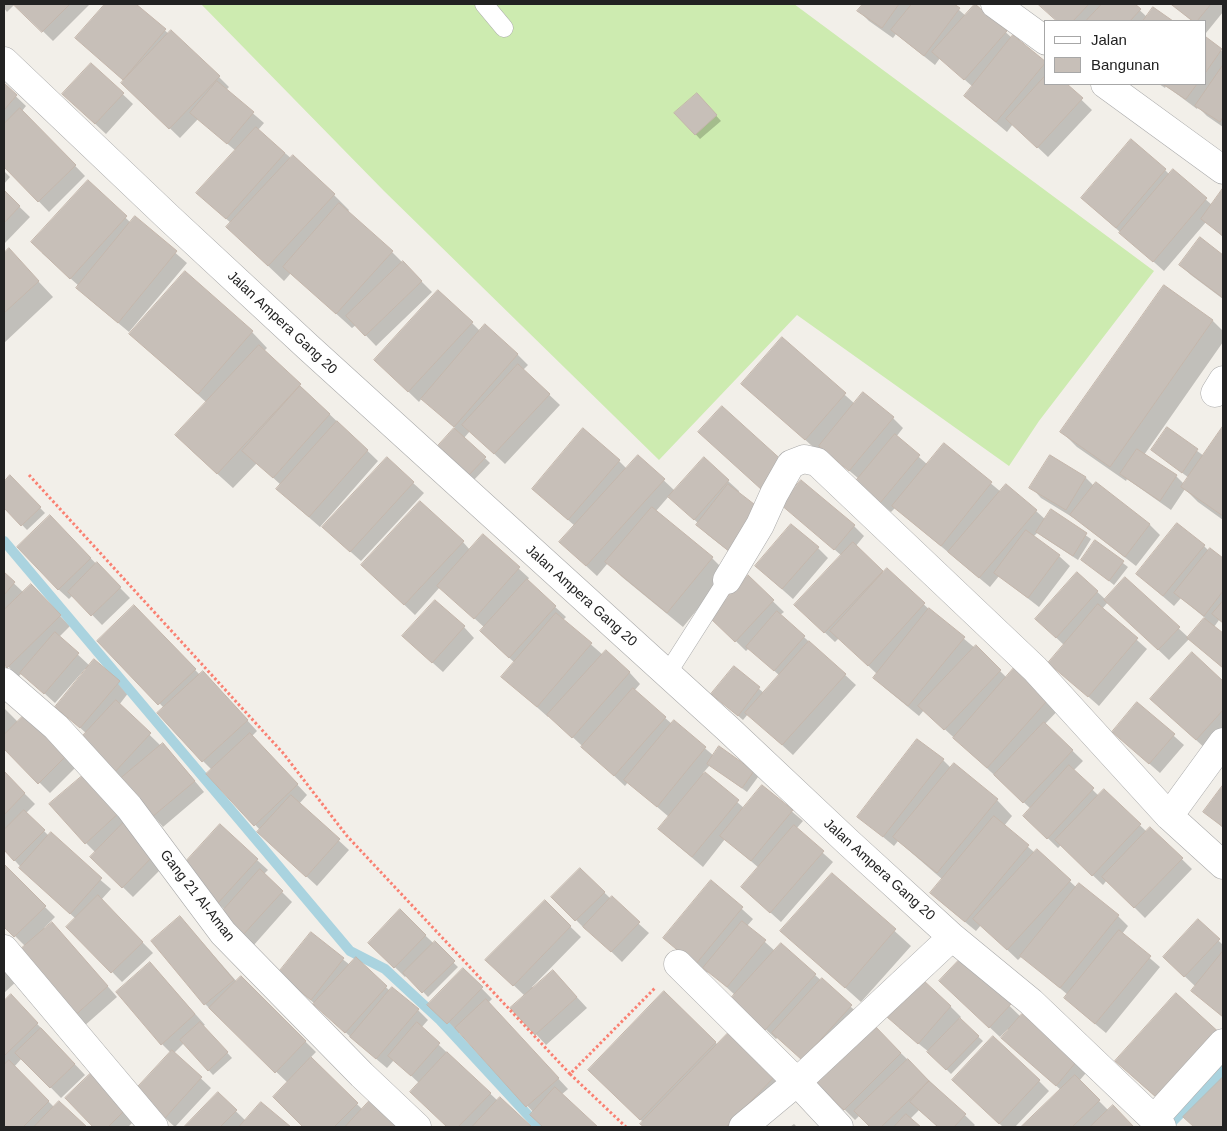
<!DOCTYPE html>
<html>
<head>
<meta charset="utf-8">
<style>
  body { margin:0 }
  #map { position:relative; width:1227px; height:1131px; overflow:hidden; background:#f2efe9; font-family:Helvetica,sans-serif }
  canvas { display:block }
  .frame { position:absolute; inset:0; border:5px solid #222; pointer-events:none }
  .legend { position:absolute; left:1044px; top:20px; width:162px; height:65px; box-sizing:border-box; background:#fff; border:1px solid #a7a7a7; margin:0; padding:6px 9px; list-style:none; font-size:15px; color:#222 }
  .legend li { display:flex; align-items:center; gap:10px; height:25px }
  .legend b { width:25px; border:1px solid #a7a7a7 }
</style>
</head>
<body>
<div id="map">
<canvas width="1227" height="1131"></canvas>
<div class="frame"></div>
<ul class="legend">
<li><b style="height:6px;background:#fff"></b>Jalan</li>
<li><b style="height:14px;background:#c7bfb8"></b>Bangunan</li>
</ul>
</div>
<script>
const c = document.querySelector('canvas').getContext('2d');
c.lineJoin = 'round';
function paint(path, color) { c.fillStyle = color; c.fill(path, 'evenodd'); }
function stroke(path, color, width, dash) { c.strokeStyle = color; c.lineWidth = width; c.lineCap = dash ? 'butt' : 'round'; c.setLineDash(dash || []); c.stroke(path); }
function write(font, color, halo, rows, align = 'center') {
  c.font = font + ' Helvetica,sans-serif'; c.lineWidth = 4.5; c.setLineDash([]); c.textBaseline = 'middle'; c.strokeStyle = halo; c.fillStyle = color; for (const [text, x, y, turn = 0] of rows) {
    c.save(); c.translate(x, y); c.rotate((+turn || 0) * Math.PI / 180); c.textAlign = isNaN(turn) ? turn : align; if (halo) c.strokeText(text, 0, 0); c.fillText(text, 0, 0); c.restore();
  }
}
const grass = new Path2D(`
  M201,4H794L1154,271L1039,421L1009,466L797,315L659,460L384,191Z`);
const shadow = new Path2D(`
  M4,4H90L53,41L15,4L7,12L4,8Z
  M107,4H134L219,77L229,87L226,90L264,123L258,130L334,195L349,210L347,213L392,252L432,292L376,346L356,325L352,328L291,273L284,281L243,242L231,223L208,203L236,151L198,119L180,138L133,93L124,81L77,38Z
  M864,4H952L966,16L976,5L1012,38L1014,37L1046,63V84H1065L1092,110L1048,157L1013,124L1007,132L976,106L966,96L973,87L940,58L935,65L896,34L893,38L869,21L859,11Z
  M1039,4H1133L1147,17L1153,9L1171,21H1058Z
  M1171,4H1223V12L1206,33V21H1192Z
  M1206,39L1223,52V127L1207,116L1198,107L1197,109L1166,86L1165,88L1159,84H1206Z
  M91,64L133,104L106,134L74,104Z
  M4,85L26,106L22,111L85,176L49,212L4,165Z
  M701,99L721,121L700,139L676,113Z
  M1165,170L1170,175L1173,171L1212,205L1223,190V237L1206,222L1164,271L1093,208Z
  M4,171L10,177L4,184Z
  M88,182L131,223L135,218L187,263L129,332L88,298L78,288L79,286L42,253Z
  M4,192L30,217L4,244Z
  M1200,239L1223,256V299L1191,275L1180,265Z
  M9,250L53,297L4,343V255Z
  M185,273L252,332L267,348L264,351L378,461L320,527L288,499L281,485L257,463L233,488L192,451L207,403L131,334Z
  M1212,320L1223,331V342L1144,455L1176,476L1184,484L1189,478L1152,450L1167,429L1204,456L1223,428V520L1198,502L1185,489L1171,510L1127,479L1126,481L1077,447L1062,432Z
  M472,323L480,331L485,326L518,355L528,365L523,370L560,405L505,464L470,431L464,438L490,463L473,481L437,448L455,428L422,398L419,402L386,370Z
  M782,339L855,404L893,418L903,428L896,437L928,465L944,444L1001,492L1036,511L1046,520L1051,511L1091,539L1078,560L1043,537L1038,532L1033,537L1059,556L1070,566L1039,607L999,576L990,587L895,508L891,512L867,492L859,479L825,450L821,454L743,384Z
  M638,456L675,491L704,459L739,491L741,561L708,535L698,525L699,524L669,496L656,511L712,558L727,573L683,627L622,577L608,563L597,576L571,552L575,526L544,499L619,461L627,469Z
  M387,459L424,493L361,561L334,537Z
  M10,477L45,513L27,530L4,506V483Z
  M1086,478L1094,486L1096,484L1150,525L1160,535L1136,566L1077,520L1041,498L1031,487Z
  M782,504L854,526L864,536L855,547L884,574L887,570L933,613L975,648L976,647L1007,678L1064,704L1045,724L1083,761L1073,771L1099,796L1104,791L1147,832L1150,828L1192,869L1145,918L1107,880L1103,885L1061,845L1058,848L1035,826L1031,809L924,710L919,716L885,688L874,677L877,674L839,638L835,642L806,615L842,556Z
  M50,517L130,598L102,625L73,595L69,599L58,589Z
  M483,536L529,578L527,581L566,617L563,620L603,655L606,652L630,673L640,684L634,691L672,724L674,722L714,756L753,772L758,777L747,792L710,765L703,773L744,808L762,786L803,821L796,829L833,862L781,922L753,897L759,868L725,839L703,867L670,839L660,829L669,817L628,782L625,786L549,715L548,717L503,677L515,663L492,642L485,628L440,587L415,615L373,575L463,542L470,550Z
  M1096,542L1128,567L1114,585L1083,560Z
  M1204,546L1209,551L1210,550L1223,560V623L1219,620L1214,627L1223,635V668L1189,639L1169,660L1108,602L1102,609L1147,649L1099,706L1050,663L1065,646L1047,629L1077,573L1106,600L1125,579L1189,638L1205,618L1181,598L1174,606L1137,574Z
  M818,548L828,558L793,599L767,576Z
  M4,574L24,593L31,586L70,626L59,637L90,666L119,682L129,692L119,705L161,746L163,744L173,755L204,792L163,827L124,782L123,784L87,734L56,706L87,670L85,669L55,703L22,673L18,677L4,662Z
  M748,577L784,612L780,615L856,685L793,755L748,714L743,720L712,694L734,668L764,693L780,676L749,648L746,651L711,617Z
  M134,607L200,675L213,683L257,731L252,736L307,795L299,804L349,850L317,886L269,842L260,830L208,774L212,770L203,761L164,708L99,641Z
  M464,627L474,638L443,672L414,646Z
  M1192,654L1223,682V732L1207,750L1162,709Z
  M1138,704L1184,745L1160,773L1113,732Z
  M4,708L18,722L25,716L76,767L50,793L4,747Z
  M943,760L951,768L954,765L997,800L1012,816L1004,826L1035,853L1037,851L1077,888L1118,916L1128,926L1122,934L1160,967L1106,1033L1076,1008L1066,998L1068,995L1022,956L1018,960L981,925L976,931L942,903L932,893L943,880L898,841L894,846L859,817Z
  M87,772L167,863L133,897L92,857L96,853L86,843Z
  M4,773L35,804L26,813L49,836L111,889L101,900L153,953L122,982L68,927L76,919L31,878L4,849Z
  M1223,787V828L1205,811Z
  M257,860L268,870L264,874L292,902L253,946L230,925L225,910L191,879Z
  M4,866L55,917L44,928L62,934L117,997L83,1027L26,947L4,925Z
  M580,869L611,899L649,933L622,962L588,929L586,930L553,897Z
  M832,874L911,946L861,1002L782,931Z
  M712,882L753,919L747,926L775,951L815,975L861,1016L813,1069L778,1037L776,1039L743,1008L735,995L709,971L706,974L675,948Z
  M545,902L581,937L532,987L534,988L563,982L587,1008L546,1045L512,1008L525,996L487,960Z
  M400,911L458,967L428,997L407,975L405,977L370,943Z
  M180,917L237,982L241,978L316,1052L310,1058L363,1110L404,1127H305L274,1097L288,1083L205,1004L152,941Z
  M1198,921L1223,945V1017L1193,991L1196,987L1175,967Z
  M311,934L350,965L356,959L390,991L418,1010L428,1020L421,1028L498,1101L500,1099L531,1127H448L411,1092L419,1083L394,1060L387,1068L356,1042L315,1004L290,983Z
  M961,959L1021,1017L1086,1073L1079,1081L1109,1111L1113,1107L1132,1127H1023L1061,1090L1013,1048L1009,1031L1008,1029L1000,1037L951,991Z
  M4,963L19,979L4,993Z
  M463,969L492,999L488,1003L568,1089L561,1095L596,1127H544L532,1115L534,1113L460,1032L458,1034L429,1005Z
  M160,974L205,1025L203,1026L232,1058L213,1075L184,1043L174,1053L211,1088L175,1127L146,1101L171,1053L162,1044Z
  M664,993L718,1045L731,1031L792,1090L756,1127H646L642,1124L643,1122L590,1070Z
  M11,996L85,1075L61,1098L22,1058L14,1067L55,1108L59,1103L85,1127H4V1003Z
  M950,1006L961,1017L959,1019L983,1041L951,1074L929,1052L899,1028Z
  M874,1027L975,1125L973,1127H938L919,1110L910,1119L919,1127H871L860,1115L855,1120L818,1083Z
  M1223,1038V1071L1180,1119L1132,1076Z
  M91,1075L135,1120L128,1127H94L67,1098Z
  M1223,1079V1127H1195L1185,1117Z
  M1039,1081L1049,1091L1015,1127H1003L964,1090Z
  M218,1094L246,1121L261,1103L289,1127H186Z
  M794,1124L797,1127H790Z`);
const stream = new Path2D(`
  M4,541L350,951L385,969L440,1020L539,1127
  M1167,1127L1223,1071`);
const building = new Path2D(`
  M13,4H70L42,32Z
  M105,4H136L166,29L123,80L75,38Z
  M863,4H899L882,28L857,11Z
  M912,4H954L960,8L924,56L891,30Z
  M975,4L1007,31L964,80L932,52Z
  M1038,4H1089L1073,21H1057Z
  M1102,4H1135L1141,9L1130,21H1086Z
  M1171,4H1211L1197,21H1193Z
  M1153,7L1173,21H1143Z
  M171,30L220,76L169,129L121,83Z
  M1013,35L1046,62L996,122L964,96Z
  M1206,37L1222,49L1206,72Z
  M91,63L124,93L95,124L62,94Z
  M1223,65V117L1220,122L1195,106Z
  M1046,75V84H1067L1083,98L1037,148L1006,119Z
  M217,81L254,112L227,144L190,113Z
  M4,83L17,95L4,110Z
  M1163,84H1197L1186,99Z
  M697,93L717,115L695,135L674,113Z
  M20,108L76,165L38,202L4,167V124Z
  M256,127L285,153L226,219L196,193Z
  M1131,139L1166,169L1116,228L1081,198Z
  M293,155L335,194L268,266L226,227Z
  M1173,169L1207,198L1153,262L1119,233Z
  M88,180L127,216L70,279L31,242Z
  M1223,188V236L1201,219Z
  M4,190L20,206L4,223Z
  M339,203L393,251L336,314L283,267Z
  M135,216L177,251L118,323L76,288Z
  M1200,237L1223,255V298L1179,265Z
  M9,248L39,281L4,313V253Z
  M403,261L422,281L365,336L346,316Z
  M185,271L253,331L198,394L129,334Z
  M1164,285L1213,320L1110,467L1060,432Z
  M438,290L473,322L408,392L374,360Z
  M485,324L518,354L454,427L421,399Z
  M782,337L846,393L805,440L741,384Z
  M259,345L301,384L217,474L175,435Z
  M518,364L550,394L494,454L462,425Z
  M300,386L330,414L273,478L242,451Z
  M863,392L894,417L849,471L819,446Z
  M722,406L786,464L762,490L698,432Z
  M337,421L368,450L309,517L276,489Z
  M1223,426V516L1181,487Z
  M1167,427L1198,449L1182,473L1151,450Z
  M454,428L486,457L467,477L436,448Z
  M583,428L620,460L568,520L532,489Z
  M895,434L920,455L880,503L855,482Z
  M944,443L992,482L941,546L892,506Z
  M1137,449L1177,475L1160,501L1120,474Z
  M638,455L665,479L586,566L559,542Z
  M1050,455L1086,477L1066,510L1029,488Z
  M387,457L414,482L350,552L322,527Z
  M704,457L729,480L694,520L668,497Z
  M10,475L41,507L21,526L4,508V482Z
  M801,480L855,525L834,550L780,504Z
  M1096,482L1150,524L1125,557L1070,515Z
  M728,484L763,511L730,552L696,525Z
  M1006,484L1037,510L979,578L948,552Z
  M420,501L464,541L404,605L361,565Z
  M652,507L713,557L667,613L605,562Z
  M1051,509L1087,533L1073,556L1036,532Z
  M50,515L91,558L58,590L17,547Z
  M1177,523L1205,545L1163,596L1136,574Z
  M791,524L819,547L782,589L755,566Z
  M1026,530L1060,555L1028,598L994,573Z
  M483,534L520,567L474,619L437,586Z
  M1095,540L1124,561L1109,581L1081,560Z
  M853,542L883,571L824,633L794,605Z
  M1210,548L1223,558V591L1204,616L1174,593Z
  M97,562L121,587L91,616L68,592Z
  M887,568L925,603L868,666L830,631Z
  M4,572L15,582L4,595Z
  M1077,572L1098,591L1056,638L1035,619Z
  M748,575L774,600L735,642L709,617Z
  M1125,577L1180,627L1158,650L1104,600Z
  M527,579L556,606L509,658L480,631Z
  M31,584L61,615L7,668L4,664V610Z
  M435,600L465,626L432,663L402,636Z
  M1223,601V623L1212,614Z
  M1098,604L1138,638L1088,697L1048,663Z
  M134,605L196,669L158,705L97,641Z
  M929,608L965,637L908,706L873,678Z
  M777,611L805,636L774,671L746,647Z
  M556,613L592,643L537,707L501,677Z
  M1204,618L1223,633V668L1187,638Z
  M55,632L79,653L44,694L20,673Z
  M809,641L846,674L782,745L745,713Z
  M976,645L1001,670L944,730L918,706Z
  M606,650L630,672L572,738L547,715Z
  M1192,652L1223,681V710L1196,740L1150,699Z
  M94,659L120,681L80,728L55,707Z
  M1019,662L1054,693L987,768L953,738Z
  M734,666L760,687L738,716L711,694Z
  M203,671L248,720L202,762L157,713Z
  M633,688L666,717L614,776L581,747Z
  M116,700L151,733L112,775L77,742Z
  M1137,702L1175,734L1149,764L1112,732Z
  M25,714L66,756L38,784L4,749V735Z
  M674,720L706,747L657,807L624,780Z
  M1044,722L1073,750L1023,803L994,775Z
  M250,733L298,784L254,826L206,774Z
  M917,739L944,759L883,837L857,817Z
  M163,743L195,781L152,817L120,779Z
  M719,746L754,771L742,788L707,764Z
  M954,763L998,799L937,873L893,837Z
  M1069,765L1094,788L1047,839L1023,816Z
  M4,771L25,793L4,815Z
  M88,771L122,810L85,844L49,804Z
  M705,772L739,800L692,857L658,829Z
  M762,785L793,810L751,861L720,836Z
  M1223,785V827L1203,812Z
  M1104,789L1141,824L1092,876L1055,840Z
  M291,795L340,839L306,877L257,832Z
  M24,810L45,830L14,861L4,850V830Z
  M994,816L1029,845L965,922L930,893Z
  M126,820L157,852L122,888L90,857Z
  M220,824L258,859L217,904L179,869Z
  M794,825L824,851L770,913L741,887Z
  M1150,827L1183,858L1134,908L1102,877Z
  M51,832L102,878L70,914L19,868Z
  M1037,849L1071,880L1007,950L973,919Z
  M4,864L46,906L14,937L4,927Z
  M580,868L605,892L575,921L551,897Z
  M260,869L283,891L242,936L219,915Z
  M832,873L896,929L845,988L780,931Z
  M711,880L743,907L695,965L663,938Z
  M1079,883L1119,915L1060,988L1020,956Z
  M98,895L143,942L111,973L66,927Z
  M612,896L640,922L611,952L583,927Z
  M545,900L571,926L513,986L485,960Z
  M400,909L426,935L394,968L368,943Z
  M180,916L234,980L204,1005L151,941Z
  M1198,919L1220,939L1184,977L1163,957Z
  M742,921L766,940L727,987L703,968Z
  M52,922L108,986L72,1018L15,954Z
  M1119,930L1151,956L1095,1024L1064,998Z
  M311,932L344,958L311,1000L278,973Z
  M435,941L455,961L422,993L403,973Z
  M781,943L816,974L765,1030L731,998Z
  M1223,951V1017L1191,991Z
  M356,957L387,986L345,1033L313,1004Z
  M961,958L1011,1004L989,1028L939,981Z
  M150,962L195,1014L161,1045L116,992Z
  M463,968L483,987L447,1024L427,1005Z
  M553,970L577,997L535,1035L510,1008Z
  M241,976L306,1041L275,1073L209,1008Z
  M822,978L852,1005L802,1060L772,1033Z
  M922,979L951,1006L918,1044L887,1017Z
  M392,987L419,1009L376,1059L350,1037Z
  M664,991L716,1042L640,1120L588,1070Z
  M1176,993L1223,1036L1164,1104L1115,1061Z
  M11,994L38,1023L4,1056V1001Z
  M486,999L559,1078L526,1107L455,1028Z
  M1022,1014L1077,1061L1056,1086L1001,1038Z
  M960,1018L979,1036L946,1070L927,1052Z
  M200,1022L228,1052L208,1071L180,1040Z
  M417,1022L440,1043L411,1076L388,1056Z
  M874,1025L901,1053L844,1110L816,1083Z
  M41,1028L75,1064L50,1088L15,1053Z
  M731,1030L777,1074L726,1127H644L640,1124Z
  M993,1036L1040,1080L999,1124L952,1080Z
  M172,1050L202,1077L164,1119L134,1091Z
  M447,1052L491,1093L458,1127H447L410,1092Z
  M311,1057L358,1103L334,1127H303L273,1097Z
  M908,1059L929,1081L881,1127H870L854,1111Z
  M9,1060L49,1101L23,1127H4V1065Z
  M91,1073L126,1109L108,1127H93L65,1098Z
  M1075,1075L1100,1100L1072,1127H1021Z
  M1223,1077V1127H1194L1183,1117Z
  M929,1081L966,1114L954,1127H938L910,1102Z
  M555,1087L598,1127H543L530,1115Z
  M218,1092L237,1110L220,1127H184Z
  M373,1097L406,1127H345Z
  M500,1097L532,1127H472Z
  M59,1101L87,1127H34Z
  M261,1102L291,1127H239Z
  M1113,1105L1134,1127H1090Z
  M906,1114L921,1127H894Z`);
const path = new Path2D(`
  M29,475L283,753L347,836L570,1074L656,987
  M570,1074L626,1127`);
const service = new Path2D(`
  M484,4L504,28
  M667,674L727,580`);
const minor = new Path2D(`
  M995,4L1046,41
  M4,61L168,217L308,347L727,728L849,843L952,937L1031,1002L1162,1127
  M1105,84L1223,170
  M1215,393L1223,380
  M727,580L760,525L774,494L791,464L804,459L817,462L1035,669L1169,816L1223,865
  M4,682L56,727L129,807L223,933L362,1075L417,1127
  M1169,816L1223,742
  M4,949L154,1127
  M678,964L797,1082L839,1127
  M1154,1119L1223,1043
  M743,1127L797,1082L952,937`);
const streetNames = [
  ["Jalan Ampera Gang 20",282,323,43],
  ["Jalan Ampera Gang 20",581,596,42],
  ["Jalan Ampera Gang 20",879,870,42],
  ["Gang 21 Al-Aman",197,896,52]
];
paint(grass, '#cdebb0');
paint(shadow, '#0003');
stroke(stream, '#aad3df', 10);
paint(building, '#c7bfb8');
stroke(building, '#c4b6ab', 1);
stroke(service, '#a9a9a9', 19);
stroke(minor, '#a9a9a9', 29);
stroke(path, '#fa8072', 3, [2.5, 2.5]);
stroke(service, '#fff', 18);
stroke(minor, '#fff', 28);
write('14px', '#222', '#fff', streetNames);
</script>
</body>
</html>
